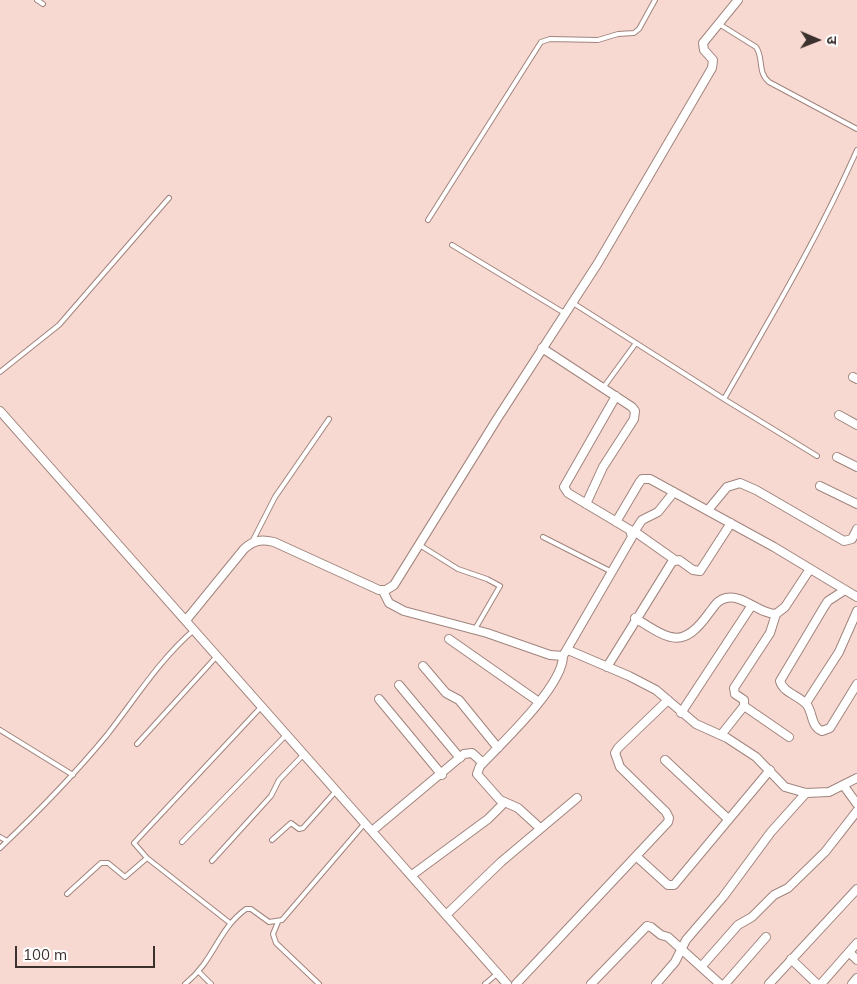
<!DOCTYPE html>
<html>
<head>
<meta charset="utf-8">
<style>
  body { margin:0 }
  #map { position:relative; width:857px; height:984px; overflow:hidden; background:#f7d9d1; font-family:Mulish,"Noto Sans Devanagari",sans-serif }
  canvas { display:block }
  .north { position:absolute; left:792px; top:15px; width:50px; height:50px; -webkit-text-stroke:4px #fff; paint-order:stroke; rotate:91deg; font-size:14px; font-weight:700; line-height:20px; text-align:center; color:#3d312e }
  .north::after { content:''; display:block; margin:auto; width:18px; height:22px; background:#3d312e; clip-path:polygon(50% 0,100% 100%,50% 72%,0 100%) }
  .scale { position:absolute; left:15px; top:946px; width:140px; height:22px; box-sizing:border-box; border:2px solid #3d312e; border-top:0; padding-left:6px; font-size:15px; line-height:18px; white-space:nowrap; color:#3d312e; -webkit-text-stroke:4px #fff; paint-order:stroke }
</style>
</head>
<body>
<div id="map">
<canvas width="857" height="984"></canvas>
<div class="north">उ</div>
<div class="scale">100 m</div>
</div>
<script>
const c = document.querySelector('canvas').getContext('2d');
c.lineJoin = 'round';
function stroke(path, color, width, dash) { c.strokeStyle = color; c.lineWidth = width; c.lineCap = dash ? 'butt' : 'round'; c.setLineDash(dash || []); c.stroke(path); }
const service = new Path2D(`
  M37,0L43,4
  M719,24L756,47C764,58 757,72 769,82L857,129
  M428,220L541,42L550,39L598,40L618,34L634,33L639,29L655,0
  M452,245L566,314
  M573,303L724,399L817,456
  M0,372L59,325L169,198
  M603,388L636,343
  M724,399C771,317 819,236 857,150
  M543,537L612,572
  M252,542L275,497L329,419
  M418,544L458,569L487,579L500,586L475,629
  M0,730L73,775
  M137,744L217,656
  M0,837L7,841
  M272,840L291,823L299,829L303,828L336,791
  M182,842L287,734
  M0,848C38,812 74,775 107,735C136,698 159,660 195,629
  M212,861L271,796L279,780L304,754
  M67,894L101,863H108L125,877L147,858
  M278,922L273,934L276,943L319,984
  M230,923L147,858L134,843L262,706
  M199,972L211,984
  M185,984C215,960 217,930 246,909H251L269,922L282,920L365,823
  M485,984L498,973`);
const minor = new Path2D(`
  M542,348L632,407L635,411L634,419L603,467L586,504
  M853,377L857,379
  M0,411L507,984
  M839,415L857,425
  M837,457L857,467
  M820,486L857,504
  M708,510L727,487L740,483L756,490L844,541L852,539L857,529
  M616,522L639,483L642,479H650L774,547L857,597
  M634,531L675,560
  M632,535L642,520L658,512L674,492
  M845,590L828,601L824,607L780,681C784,694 799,695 807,705C813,713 811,727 822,731L830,728L857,684
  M383,591L389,603L404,611L487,633L550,655L563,656L632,537L630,530L568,493L564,487L616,396
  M635,618C669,639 682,651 709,613C714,607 717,600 726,598C743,594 759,614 776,614L785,607L810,569
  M187,619L244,549C254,540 261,539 274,542L379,590H386L394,585L497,419L598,263L712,68L713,60L704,50L703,43L738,0
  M449,639L539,702
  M568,650L629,676L656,690L696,724L727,738L756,757L785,787L806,793L829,792L857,778
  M423,666L446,693L459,700L498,748
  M607,667L672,562L679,560L693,570L700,571L731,523
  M399,685L460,758
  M379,699L442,775
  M806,703L839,652L857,611
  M744,706L789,737
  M681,713L752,605
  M721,735L744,706V700L735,694L734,688L770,633L776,614
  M665,760L727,818
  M844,786L857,804
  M540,828L518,808L500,800L477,774L480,766C502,743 563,686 563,656
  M372,831L464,754L472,753L483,763
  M636,856L668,885H674L770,770
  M412,875L488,819L504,803
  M446,915L501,862L577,798
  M849,952L857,960
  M791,959L817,984
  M701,967L738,925L752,917L774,895L788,888L825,852L857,811
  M516,984L668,822L669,818L666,812L620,767L615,753L618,748L668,700
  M591,984L647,926L651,927L661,935L668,937L720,984
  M656,984L675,962L686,940L723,897L771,832L806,793
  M725,984L766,937
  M769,984L857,889
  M821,984L857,943
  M852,984L857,978`);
stroke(service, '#a0847d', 6);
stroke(minor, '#a0847d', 10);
stroke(service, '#fff', 4);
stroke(minor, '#fff', 8);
</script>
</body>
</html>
